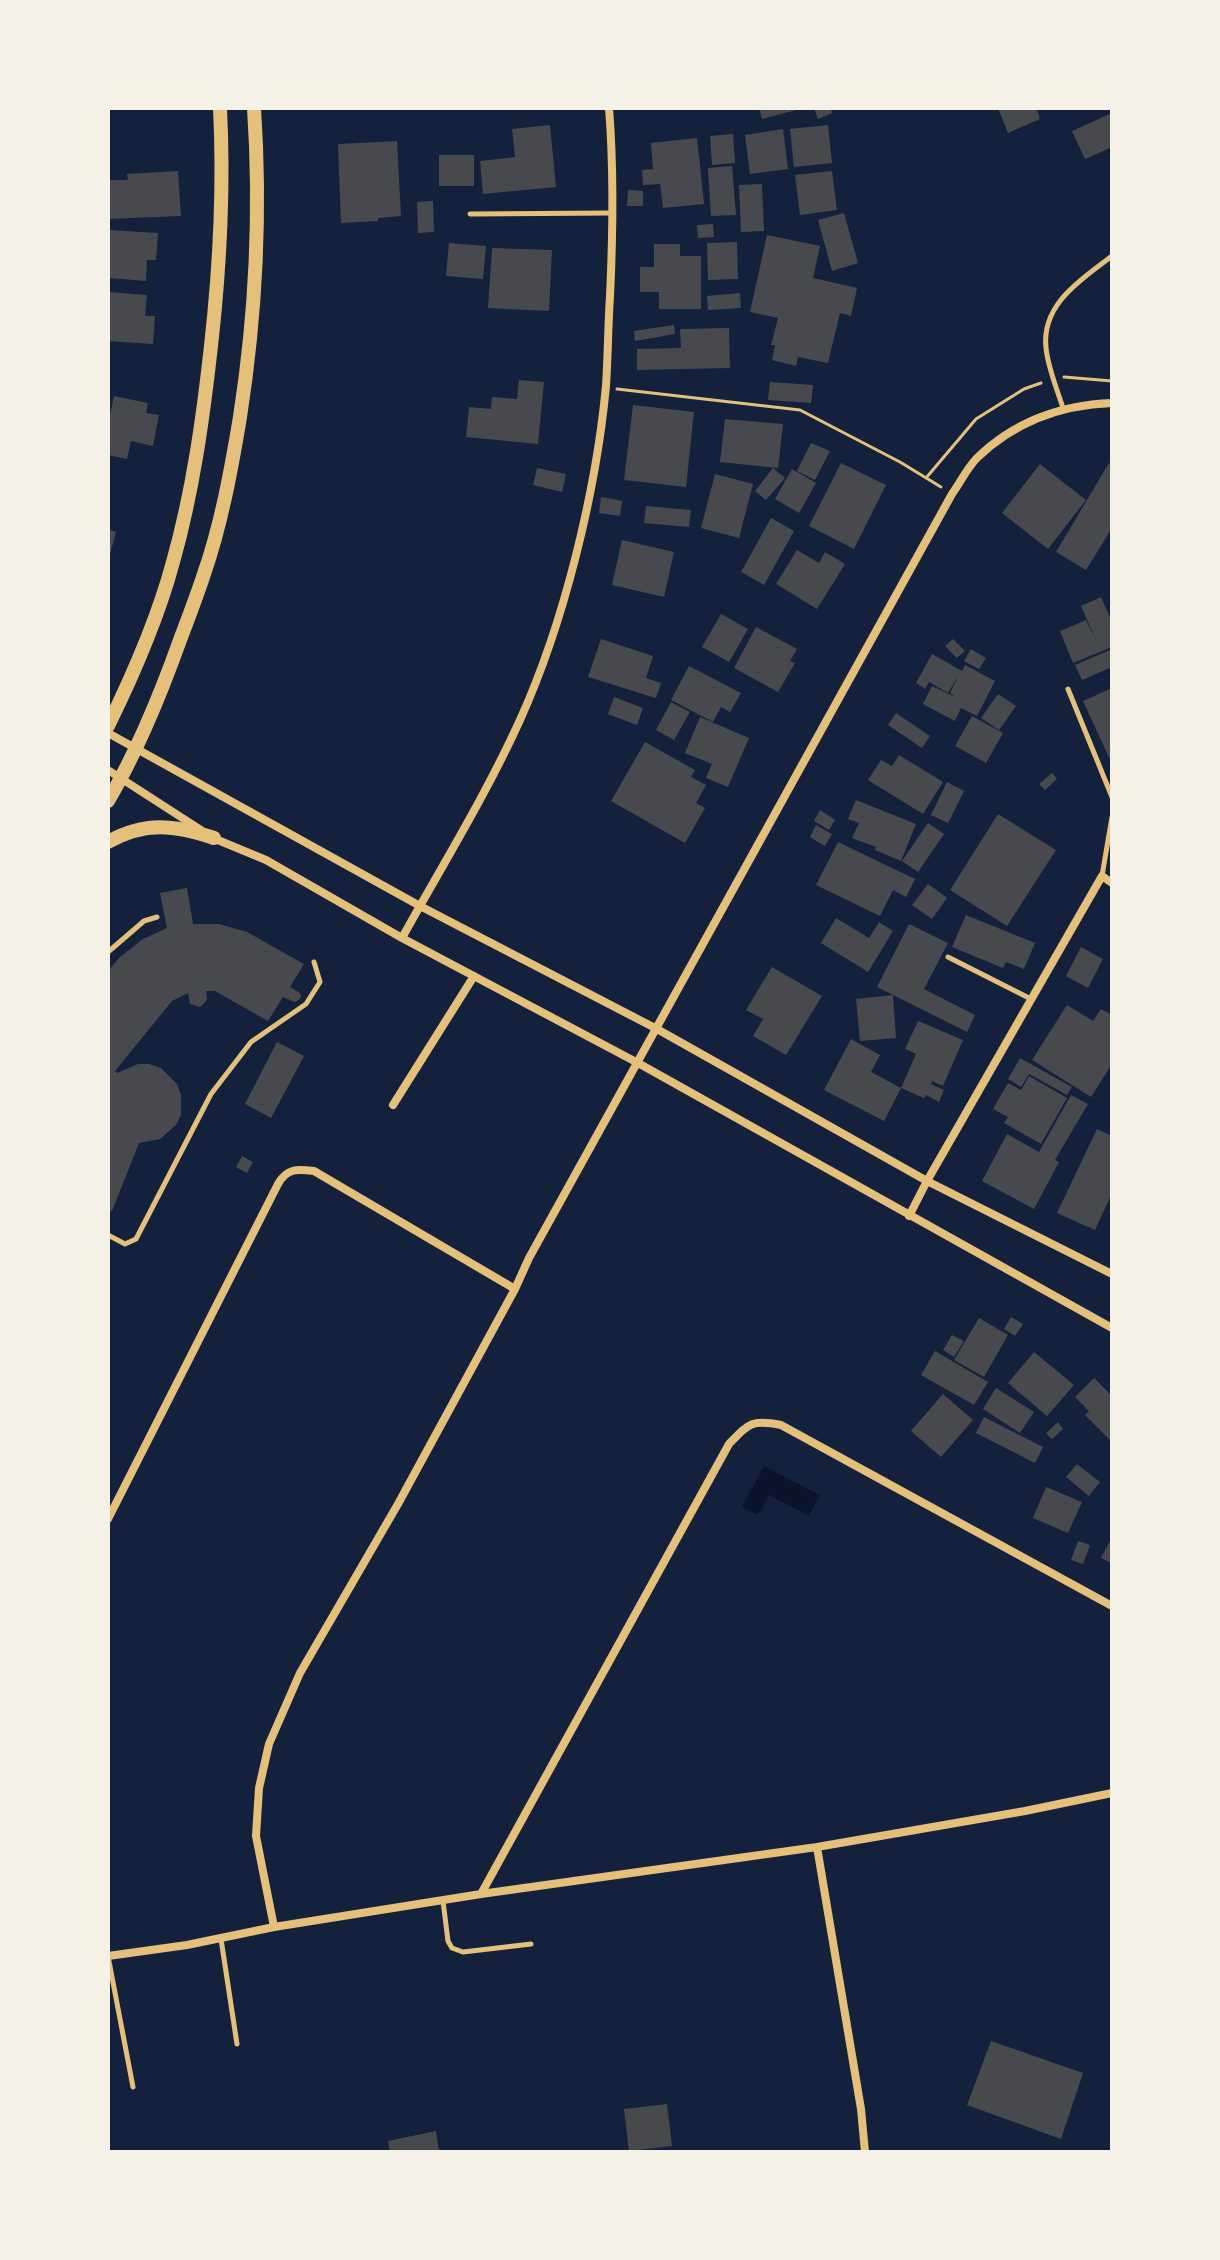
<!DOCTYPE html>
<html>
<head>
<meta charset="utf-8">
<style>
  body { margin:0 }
  #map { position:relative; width:1220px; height:2260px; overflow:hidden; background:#14213d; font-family:"IBM Plex Sans",sans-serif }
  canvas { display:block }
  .frame { position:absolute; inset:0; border:110px solid #f6f1e7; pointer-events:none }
</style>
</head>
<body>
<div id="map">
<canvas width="1220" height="2260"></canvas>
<div class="frame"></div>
</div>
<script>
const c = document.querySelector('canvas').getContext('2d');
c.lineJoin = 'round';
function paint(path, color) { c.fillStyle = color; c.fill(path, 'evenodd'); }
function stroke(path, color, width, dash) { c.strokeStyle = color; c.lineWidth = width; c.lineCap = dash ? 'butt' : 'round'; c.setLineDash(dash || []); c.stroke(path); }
const water = new Path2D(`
  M764,1466L820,1495L809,1516L769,1495L758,1515L742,1507Z`);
const building = new Path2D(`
  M759,108H800V109L762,119Z
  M814,108H831L832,113L818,119Z
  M998,108H1036L1040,119L1008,133Z
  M1112,113V147L1085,159L1072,131Z
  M550,125L556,187L483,194L480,161L515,157L512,129Z
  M828,125L832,163L794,167L790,129Z
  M783,129L788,169L750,174L745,135Z
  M733,134L735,163L712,165L710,136Z
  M697,138L704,204L663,208L660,184L643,185L642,170L653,169L651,143Z
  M397,141L401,216L378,218V221L341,223L338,144Z
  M439,155H474V186H439Z
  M732,166L736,215L711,216L708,168Z
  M178,171L181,216L108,219V180H128L127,174Z
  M832,171L837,210L800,215L795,175Z
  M762,184L764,231L741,232L739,185Z
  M628,190L643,191V206H627Z
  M433,201L434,232L418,233L417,202Z
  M844,213L858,263L832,271L818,220Z
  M713,224L714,237L698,238L697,225Z
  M108,230L158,233L156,260H147L146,281L108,278Z
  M767,235L820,246L813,278L857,288L851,316L840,313L828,363L798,357L796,366L772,360L775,345H771L778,318L750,312Z
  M737,242L738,279L708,280L707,243Z
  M449,243L486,246L483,279L446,276Z
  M654,244H680V256H701V309H659V292H640V267H654Z
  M492,248L552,250L549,311L488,308Z
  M108,292L147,295L145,316H155L153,344L108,341Z
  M740,293L741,308L708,310L707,296Z
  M674,325L675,334L635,341L634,331Z
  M729,328L730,368L637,370V349L681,348L680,329Z
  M519,380L544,382L538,444L466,437L469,407L491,409L492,397L517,399Z
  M770,382L813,385L811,403L768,400Z
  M114,396L148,403L146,413L159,415L153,446L131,441L127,459L108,455V425Z
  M633,405L694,412L686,487L624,480Z
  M725,419L783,424L778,468L720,462Z
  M811,443L830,451L815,480L797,471Z
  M841,463L886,485L854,549L809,526Z
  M1109,463L1112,465V528L1086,570L1056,552Z
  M1040,464L1086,500L1048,549L1002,513Z
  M537,468L566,474L562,492L533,485Z
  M773,468L785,478L766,500L755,491Z
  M792,469L816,483L799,513L775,499Z
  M715,474L753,484L739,538L701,528Z
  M601,497L622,501L620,516L599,513Z
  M646,506L691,510L689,527L644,523Z
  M771,518L794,531L764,585L741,572Z
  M108,529L116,532L109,558H108Z
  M622,540L674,552L664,597L612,585Z
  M797,550L819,563L825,552L845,564L817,609L776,584Z
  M1101,597L1112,622V647L1073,663L1060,631L1086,620L1097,642L1081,606Z
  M721,614L748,629L729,662L702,647Z
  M756,627L797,649L790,661L795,663L778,692L734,668Z
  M601,639L653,656L646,678L661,683L656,698L588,677Z
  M953,639L965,651L957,658L945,646Z
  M971,649L986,658L979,669L964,661Z
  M1112,649V667L1082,680L1075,665Z
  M932,654L962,671L965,665L995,681L977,716L961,708L955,721L923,704L932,686L955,697L950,693L958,676L948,693L929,682L925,689L916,683Z
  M689,666L741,693L730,712L721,707L713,722L671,700Z
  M1112,688V764L1083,701Z
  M998,694L1016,706L999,730L981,718Z
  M614,697L643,708L637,725L608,714Z
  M671,702L690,712L674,740L656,730Z
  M896,713L930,736L922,748L888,725Z
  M972,716L1003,733L986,763L955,746Z
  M700,717L749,738L728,787L706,778L712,764L685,753Z
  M645,742L695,770L691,777L706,785L696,803L705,808L685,843L611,801Z
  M899,755L943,782L923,814L868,780L881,760L892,766Z
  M1052,773L1057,779L1045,790L1039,784Z
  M947,782L964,791L948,823L931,815Z
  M856,800L916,824L901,861L875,850L876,847L852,838L859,823L848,819Z
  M820,810L835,820L829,830L814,821Z
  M998,814L1056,850L1007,926L950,890Z
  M928,823L944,834L918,872L902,861Z
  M816,825L832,834L825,846L810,837Z
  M838,842L915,879L906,897L893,890L880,916L816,885Z
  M928,884L947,898L932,919L912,905Z
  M187,888L193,924H219L247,932L304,964L290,987L300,993L301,996L300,999L295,1002L283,997L268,1021L215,991H206L207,1000L200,1007L190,1004L188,993L172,1001L115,1071L117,1073L138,1064H149L161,1068L177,1084L181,1095V1115L176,1125L160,1139L139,1143L112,1211L108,1210V971L119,958L143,939L167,928L160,893Z
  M966,915L1035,943L1024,969L1006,962L1003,968L952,947Z
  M836,918L869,938L879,922L893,931L868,972L821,943Z
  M909,924L948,943L924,989L975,1015L967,1032L877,987Z
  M1081,947L1103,959L1088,988L1066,976Z
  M772,967L822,996L786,1055L753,1036L763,1019L746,1010Z
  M893,995L896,1038L860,1041L856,999Z
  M1067,1005L1093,1021L1101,1009L1112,1015V1064L1091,1097L1032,1060Z
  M918,1021L963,1040L943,1086L932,1081L931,1084L944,1090L939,1102L926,1095L924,1098L901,1088L916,1054L905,1049Z
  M851,1039L880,1055L871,1072L901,1088L884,1121L824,1090Z
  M277,1042L304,1056L271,1118L245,1104Z
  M1020,1058L1072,1087L1067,1095L1029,1074L1021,1087L1008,1079Z
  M1029,1076L1067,1098L1041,1144L1004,1123L1008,1117L993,1109L1008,1083L1021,1090Z
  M1071,1095L1088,1104L1055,1160L1059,1162L1034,1209L982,1181L1007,1134L1039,1152Z
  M1097,1129L1112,1136V1193L1095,1230L1057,1213Z
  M242,1156L253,1162L247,1173L236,1167Z
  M1011,1317L1023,1324L1015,1336L1004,1329Z
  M979,1318L1008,1335L984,1377L954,1360Z
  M952,1335L964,1341L954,1357L943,1350Z
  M935,1351L988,1382L974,1405L921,1375Z
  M1034,1352L1074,1385L1047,1416L1008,1383Z
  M1094,1378L1112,1396V1437L1110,1440L1085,1415L1089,1411L1075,1397Z
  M996,1388L1034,1412L1020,1433L983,1409Z
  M943,1394L973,1420L941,1457L911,1431Z
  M984,1417L1043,1447L1035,1463L976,1433Z
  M1058,1422L1063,1429L1052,1439L1046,1433Z
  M1077,1464L1100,1482L1089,1496L1066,1477Z
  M1046,1487L1082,1502L1068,1533L1033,1518Z
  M1112,1537V1563L1101,1558Z
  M1078,1541L1090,1545L1083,1564L1071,1560Z
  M991,2041L1083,2073L1061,2139L967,2105Z
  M667,2104L672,2146L629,2151L624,2109Z
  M436,2131L439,2152H390L388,2141Z`);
const path = new Path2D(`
  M1064,377L1112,381
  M617,389L800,410L900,462L941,487
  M926,478L976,419L1024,389L1041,383`);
const service = new Path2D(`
  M470,214L612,213
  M1063,408C1057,389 1048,368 1046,348C1041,304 1082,279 1112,256
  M1068,689L1112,797
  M1102,876L1112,817
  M108,952L144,921L157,917
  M948,957L1031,999
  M108,1235L125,1244L136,1239L211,1094L251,1042L306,1004L320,982L314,962
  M443,1901L448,1941L452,1948L463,1952L531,1944
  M221,1939L237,2044
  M108,1956L133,2087`);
const minor = new Path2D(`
  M108,733L420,906L657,1029L927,1181L1112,1274
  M108,770L201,830
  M213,838L266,860L402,938L638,1063L1112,1328
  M402,938C442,866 486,795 520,720C564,623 596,492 606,386C608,356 608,326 610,296C613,233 614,170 609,108
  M393,1105L474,976
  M909,1216L927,1181L1102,876L1112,883
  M108,1519L278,1184C287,1168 297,1169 314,1171L515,1289
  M817,1847L861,2109L865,2152
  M481,1894L729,1444C749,1423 752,1419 781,1425L1112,1606
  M274,1927L256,1836L259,1788L269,1744L300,1673L398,1504L515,1289L529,1258L952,494C960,483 967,468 977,458C1015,421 1060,405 1112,403
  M108,1956L187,1945L274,1927L481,1894L817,1847L1025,1811L1112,1793`);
const secondary = new Path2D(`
  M108,726C134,673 158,618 173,562C193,491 203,418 211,346C220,266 224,188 220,108
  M108,801C138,750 160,696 180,640C188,619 196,598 203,577C221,526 231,471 240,417C256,314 261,212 254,108
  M108,842C145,821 175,825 214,838`);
paint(water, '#0b132b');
paint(building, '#48494c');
stroke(path, '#e5c07b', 3);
stroke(service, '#e5c07b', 5);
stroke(minor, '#e5c07b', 8);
stroke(secondary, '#e5c07b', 14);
</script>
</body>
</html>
